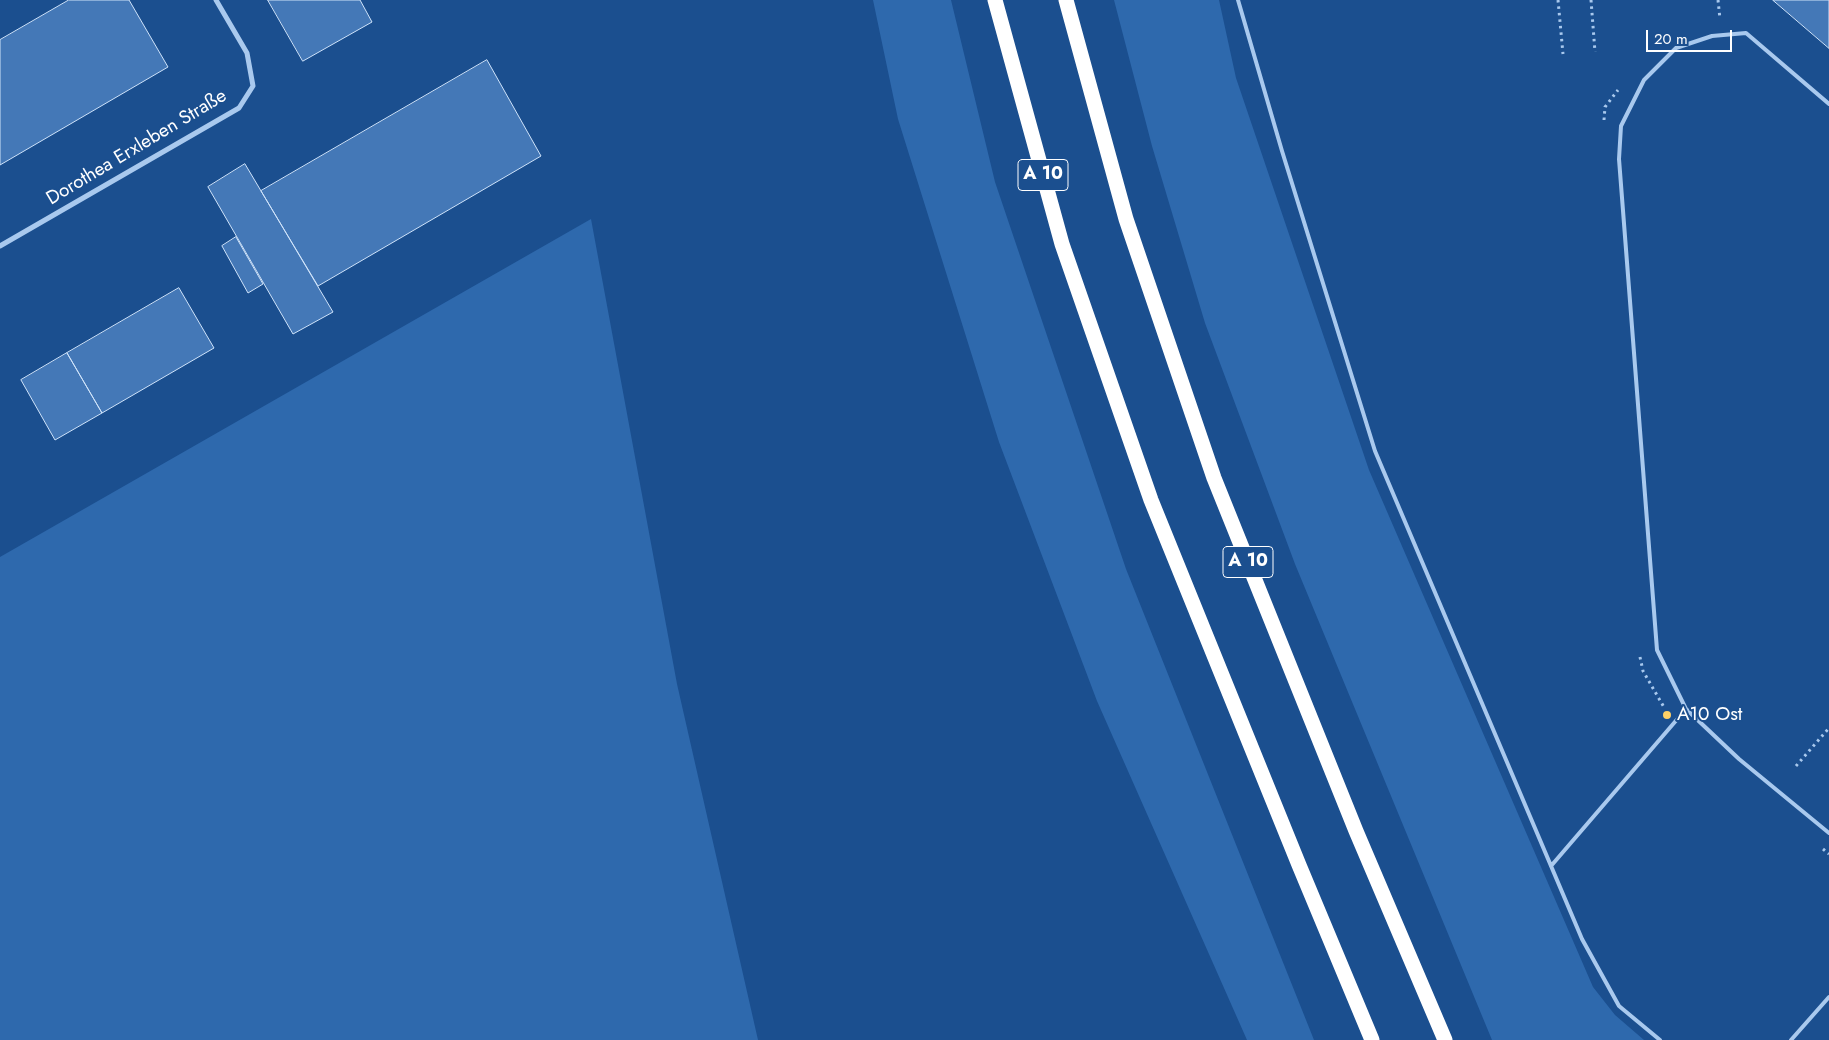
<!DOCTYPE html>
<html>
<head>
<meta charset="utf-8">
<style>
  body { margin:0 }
  #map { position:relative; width:1829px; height:1040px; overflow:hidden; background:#1b4f8f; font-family:Jost,sans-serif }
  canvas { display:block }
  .scale { position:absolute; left:1646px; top:30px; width:86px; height:22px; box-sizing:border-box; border:2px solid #fff; border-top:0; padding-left:6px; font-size:15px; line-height:18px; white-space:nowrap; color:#fff; -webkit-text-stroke:4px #1b4f8f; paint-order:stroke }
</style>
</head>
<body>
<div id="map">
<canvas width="1829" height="1040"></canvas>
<div class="scale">20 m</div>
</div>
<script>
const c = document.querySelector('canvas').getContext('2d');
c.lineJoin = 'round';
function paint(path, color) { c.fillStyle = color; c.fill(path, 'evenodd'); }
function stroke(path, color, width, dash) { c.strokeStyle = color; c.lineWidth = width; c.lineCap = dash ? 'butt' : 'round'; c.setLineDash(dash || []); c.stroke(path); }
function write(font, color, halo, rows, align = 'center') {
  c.font = font + ' Jost,sans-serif'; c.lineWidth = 4; c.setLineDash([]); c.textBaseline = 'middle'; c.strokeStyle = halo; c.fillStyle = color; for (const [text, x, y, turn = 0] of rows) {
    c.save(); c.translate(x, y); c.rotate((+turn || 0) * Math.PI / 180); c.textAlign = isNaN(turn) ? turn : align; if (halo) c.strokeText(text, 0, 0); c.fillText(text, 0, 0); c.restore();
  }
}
const green = new Path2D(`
  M873,0H951L995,182L1126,569L1314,1040H1247L1097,701L999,442L898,119Z
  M1114,0H1219L1236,78L1369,470L1593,987L1615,1015L1644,1040H1492L1295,564L1205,323L1152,146Z
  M591,219L677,684L758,1040H0V557Z`);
const building = new Path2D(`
  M69,0H129L168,67L0,165V40Z
  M268,0H360L372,22L303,61Z
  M1773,0H1829V48Z
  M487,60L541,156L318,286L261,191Z
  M245,164L333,312L293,334L208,187Z
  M236,237L263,284L248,293L222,246Z
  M179,288L214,348L102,413L67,353Z
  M67,353L102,413L55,440L21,380Z`);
const path = new Path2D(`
  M1558,0L1563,54
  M1591,0L1595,52
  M1718,0L1720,19
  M1604,120L1605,107L1618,90
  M1640,657L1643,671L1665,709
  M1796,766L1829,728
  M1823,849L1829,854`);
const service = new Path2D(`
  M1238,0L1282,151L1375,451L1582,939L1619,1006L1660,1040
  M1829,104L1746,33L1712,36L1676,48L1644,80L1621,126L1619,159L1657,650L1686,709L1739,759L1829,833
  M1551,866L1686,709
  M1791,1040L1829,997`);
const minor = new Path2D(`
  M0,246L239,108L253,86L247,53L216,0`);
const motorway = new Path2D(`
  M995,0L1062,244L1151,500L1299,865L1372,1040
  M1066,0L1126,219L1214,478L1356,831L1445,1040`);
const markers = [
  [1667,715,5,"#ffd166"]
];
const shields = [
  [1043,175,50],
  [1248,562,50]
];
const shieldNames = [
  ["A 10",1043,175],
  ["A 10",1248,562]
];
const streetNames = [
  ["Dorothea Erxleben Straße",137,148,-31]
];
const poiNames = [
  ["A10 Ost",1677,715]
];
paint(green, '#2e69ad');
paint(building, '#4478b7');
stroke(building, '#cfe3fa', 1);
stroke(path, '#a9c9ee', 3, [2.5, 4]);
stroke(service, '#a9c9ee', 4);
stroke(minor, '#a9c9ee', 5);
stroke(motorway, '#fff', 15);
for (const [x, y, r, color] of markers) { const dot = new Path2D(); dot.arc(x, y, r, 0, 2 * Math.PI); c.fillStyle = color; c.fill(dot); stroke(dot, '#1b4f8f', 2); }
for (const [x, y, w] of shields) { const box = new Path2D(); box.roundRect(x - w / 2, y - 15.5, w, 31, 4); c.fillStyle = '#1b4f8f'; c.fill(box); stroke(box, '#fff', 1); }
write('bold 18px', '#fff', null, shieldNames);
write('19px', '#fff', '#1b4f8f', streetNames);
write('19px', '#fff', '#1b4f8f', poiNames, 'left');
</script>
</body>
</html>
